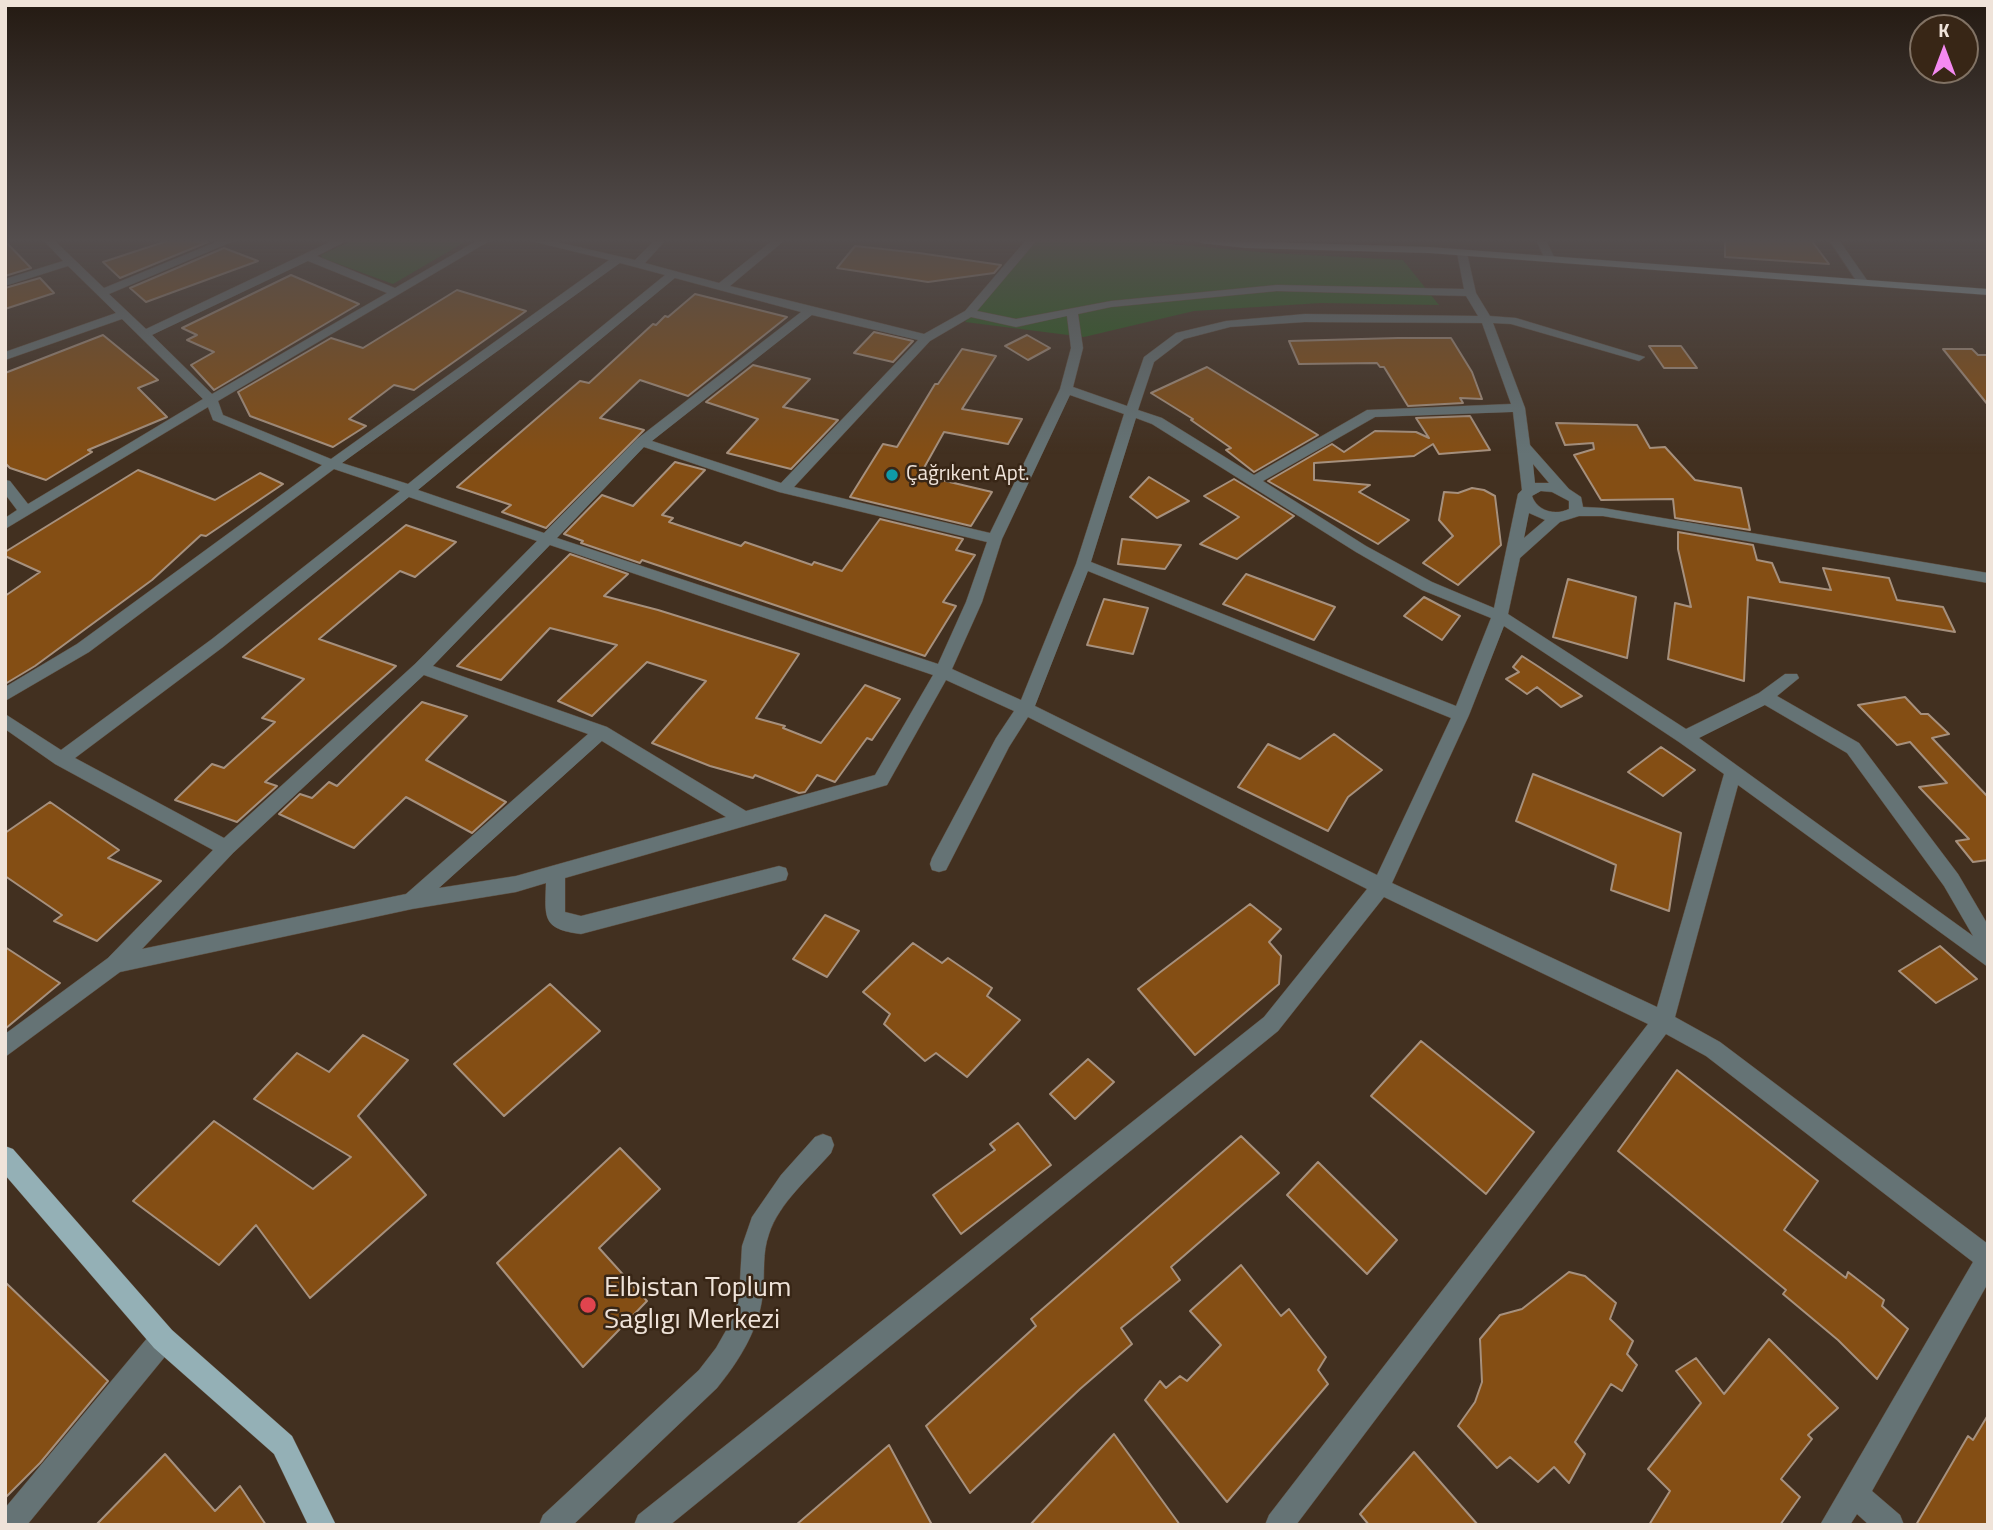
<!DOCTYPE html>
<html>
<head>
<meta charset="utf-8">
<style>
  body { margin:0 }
  #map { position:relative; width:1993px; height:1530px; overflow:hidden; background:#423020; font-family:"Titillium Web",sans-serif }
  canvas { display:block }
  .frame { position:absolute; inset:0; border:7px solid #efe3d9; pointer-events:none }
  .north { position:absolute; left:1909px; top:14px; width:70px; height:70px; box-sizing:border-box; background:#382616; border:2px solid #817264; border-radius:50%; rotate:0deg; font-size:19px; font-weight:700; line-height:28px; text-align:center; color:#efe3d9 }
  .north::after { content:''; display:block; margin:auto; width:24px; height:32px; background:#f489f0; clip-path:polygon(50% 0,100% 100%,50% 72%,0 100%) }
</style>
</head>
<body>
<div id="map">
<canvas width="1993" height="1530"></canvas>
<div class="frame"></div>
<div class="north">K</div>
</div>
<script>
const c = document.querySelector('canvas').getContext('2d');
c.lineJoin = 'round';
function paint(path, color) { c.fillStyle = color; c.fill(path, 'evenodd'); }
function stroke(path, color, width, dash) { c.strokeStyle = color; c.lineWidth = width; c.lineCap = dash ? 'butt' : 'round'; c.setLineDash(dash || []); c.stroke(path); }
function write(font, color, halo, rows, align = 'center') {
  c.font = font + ' "Titillium Web",sans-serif'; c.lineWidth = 5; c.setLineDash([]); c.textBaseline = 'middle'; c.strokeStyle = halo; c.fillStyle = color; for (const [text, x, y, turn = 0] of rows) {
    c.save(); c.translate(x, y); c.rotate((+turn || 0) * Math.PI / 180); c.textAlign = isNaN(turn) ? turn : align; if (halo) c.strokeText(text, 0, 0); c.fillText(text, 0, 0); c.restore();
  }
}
const green = new Path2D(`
  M353,240H462L465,242L393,284L322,258L321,255Z
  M1031,240H1128L1271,253L1403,260L1439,305L1321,303L1194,311L1084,337L965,322Z`);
const building = new Path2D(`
  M170,240L208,242L120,278L103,262Z
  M1725,240H1811L1829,264L1725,257Z
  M5,241L31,268L5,276Z
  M855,246L919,253L1001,265L994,273L928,282L837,268Z
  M224,248L258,261L146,302L130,288Z
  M291,275L359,304L214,390L191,365L214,352L187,340L197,335L182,328Z
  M40,278L54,293L5,309V288Z
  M457,290L526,311L414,390L394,385L349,419L366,426L333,447L250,416L238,392L331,338L363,348Z
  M695,294L787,317L688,396L640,380L600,418L644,430L546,528L502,512L511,505L457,487L580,381L589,383L653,324L656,325L665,316L668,317Z
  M874,332L913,341L893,362L854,353Z
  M103,335L158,380L138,388L167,417L88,450L92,452L46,480L10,468L5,463V373Z
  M1027,335L1050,348L1028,360L1005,346Z
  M1398,338H1451L1472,372L1482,399L1460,398L1463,403L1408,406L1384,367H1380L1377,363L1299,364L1289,341Z
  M1649,346H1681L1697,368H1664Z
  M962,349L996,356L962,409L1022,419L1008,444L944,432L920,475L992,492L971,526L850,497L883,444L897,447L935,384H938Z
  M1943,349H1972L1978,355H1988V405Z
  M753,365L810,379L783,407L838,420L791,469L727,453L758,419L706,402Z
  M1207,367L1318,435L1254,472L1226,450L1231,448L1191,420L1193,419L1151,393Z
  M1470,416L1490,450L1439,454L1433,444L1414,456L1314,463V480L1370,485L1359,492L1409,520L1378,544L1268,481L1332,444L1344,452L1375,431L1416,432L1429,438L1416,418Z
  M1556,423L1637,425L1650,448L1665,447L1695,480L1741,488L1750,530L1675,518L1673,499L1601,500L1574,455L1594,449L1593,443L1565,445Z
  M675,462L705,470L662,515L673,518L669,522L741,546L745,542L812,565L814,562L842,571L880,519L963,539L956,550L975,555L943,602L956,606L925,656L642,560L640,563L581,543L583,541L564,534L602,495L633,506Z
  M138,470L215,500L260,473L283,484L206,536L201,535L152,580L35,666L5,684V596L40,572L5,556V552Z
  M1149,477L1189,501L1157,518L1130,497Z
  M1234,479L1294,516L1237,559L1200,544L1239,517L1204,496Z
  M1472,488L1484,490L1495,496L1501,545L1458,585L1423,563L1453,536L1439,520L1444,492L1458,493Z
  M406,525L456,542L415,577L400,571L319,639L396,666L265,782L277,786L237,822L175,800L212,764L224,768L275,722L262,718L304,679L243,657Z
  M1678,532L1753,545L1757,560L1772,563L1780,582L1831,590L1823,568L1889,578L1897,600L1943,607L1955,632L1748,597L1744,681L1668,659L1675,603L1691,607L1678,549Z
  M1122,539L1181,545L1165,569L1118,564Z
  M570,554L628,574L604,596L658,610L799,654L756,718L785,726L783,728L821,743L865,685L900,699L872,740L867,738L835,782L817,775L805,792L799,793L755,775L753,778L710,766L652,743L706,681L647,662L592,716L558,701L617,645L550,628L501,680L457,666Z
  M1246,574L1335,607L1314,640L1223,604Z
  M1568,579L1636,597L1627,658L1553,637Z
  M1424,597L1460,616L1442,640L1404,616Z
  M1104,599L1148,608L1133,654L1087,645Z
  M1522,656L1539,667L1582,696L1561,707L1537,687L1527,694L1506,679L1519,672L1513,667Z
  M1905,697L1921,714H1928L1949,734L1932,738L1988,797V860L1973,862L1956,841L1969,839L1919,787L1947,783L1910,742L1897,745L1858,705Z
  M422,702L467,716L426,760L506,802L472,833L406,797L354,848L279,814L300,794L312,798L329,782L337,786Z
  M1334,734L1382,770L1348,797L1328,831L1238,787L1268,744L1300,759Z
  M1661,747L1695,770L1663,796L1628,772Z
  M1533,774L1681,833L1669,911L1611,890L1616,865L1516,821Z
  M50,802L119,850L108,858L161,881L97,941L54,921L62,915L5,876V833Z
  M1250,904L1281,929L1269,942L1281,956L1279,984L1195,1055L1138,989Z
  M825,915L859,931L827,977L793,959Z
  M913,943L942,963L948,958L992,988L987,996L1020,1020L967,1077L936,1053L925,1061L884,1024L890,1014L863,992Z
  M1940,946L1977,979L1936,1003L1899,971Z
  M5,947L60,983L5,1029Z
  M550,984L600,1031L504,1116L454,1064Z
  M363,1035L408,1060L358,1116L426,1195L310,1298L256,1225L219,1265L133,1201L214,1121L313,1189L351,1157L254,1099L297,1053L329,1072Z
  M1421,1041L1534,1132L1486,1194L1371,1096Z
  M1088,1059L1114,1082L1075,1119L1050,1094Z
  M1677,1070L1818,1181L1784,1230L1846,1278L1848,1272L1884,1300L1882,1306L1908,1329L1877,1379L1838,1340L1783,1294L1786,1290L1618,1151Z
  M1018,1123L1051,1165L961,1234L933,1195L995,1150L990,1144Z
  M1241,1136L1279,1173L1171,1267L1180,1280L1121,1328L1132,1344L1080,1389L970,1493L926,1426L1036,1326L1031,1319Z
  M620,1148L660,1189L599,1248L647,1301L583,1367L497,1263Z
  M1318,1162L1397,1240L1367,1274L1287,1195Z
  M1241,1265L1281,1316L1289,1309L1326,1357L1318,1370L1328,1384L1227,1502L1145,1400L1160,1381L1166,1388L1180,1376L1187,1381L1221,1345L1190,1311Z
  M1569,1272L1585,1276L1616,1303L1610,1319L1633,1341L1627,1354L1637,1365L1622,1391L1611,1384L1575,1442L1585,1454L1569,1483L1554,1467L1538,1482L1510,1457L1497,1468L1458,1426L1475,1402L1482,1382L1480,1339L1500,1315L1522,1309Z
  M5,1282L108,1381L40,1463L5,1498Z
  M1769,1339L1838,1408L1808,1435L1812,1439L1781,1479L1800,1497L1780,1525H1649L1670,1491L1648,1469L1701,1403L1676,1371L1696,1358L1724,1394Z
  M1988,1415V1525H1916L1968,1436L1973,1440Z
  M1114,1434L1180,1525H1030Z
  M889,1445L932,1525H796Z
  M1414,1452L1478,1525H1369L1360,1514Z
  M165,1454L215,1511L240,1486L266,1525H96Z`);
const minor = new Path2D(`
  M43,240H54L104,288L221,240H236L109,294L146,329L334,240H348L317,256L395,288L478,240H491L218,401L223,415L331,459L609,260L527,240H548L635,260L655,240H666L645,263L719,283L773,240H785L730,286L924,334L965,311L1026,240H1037L977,311L1016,319L1111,301L1277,285L1464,289L1457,253L1462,250L1467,253L1476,293L1490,316L1516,318L1645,357L1639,361L1511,324L1493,323L1525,408L1530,445L1569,489L1581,497L1583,507L1603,508L1988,573V583L1603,516H1579L1560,522L1520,558L1508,614L1686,729L1759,693L1785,674H1797L1799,678L1777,696L1859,743L1958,874L1988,925V967L1738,785L1675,1017L1720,1042L1988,1244V1283L1872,1491L1900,1515L1904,1525H1869L1857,1514L1850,1525H1820L1973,1262L1706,1056L1666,1034L1296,1525H1265L1269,1515L1648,1024L1384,897L1278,1031L670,1525H634L638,1515L1264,1017L1367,889L1028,717L1009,747L946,870L939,872L932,870L930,864L932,858L996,738L1014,711L946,680L887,785L565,878V912L581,916L779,866L786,868L788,874L786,880L581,934C542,929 545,918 546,883L516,892L412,909L120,972L5,1057V1034L108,958L213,850L55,764L5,729V714L61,750L212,639L400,491L334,469L89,652L5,701V687L77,644L322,465L213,420L208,407L5,529V518L17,510L5,494V480L10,481L28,504L203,399L122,319L5,360V352L116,313L68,266L5,286V279L63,261ZM308,261L387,293L212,394L152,335ZM620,263L665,275L408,484L342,463ZM675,278L801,312L637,439L544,533L418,490ZM1277,291L1466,296L1478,316L1305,314L1226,321L1176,333L1144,357L1127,406L1073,387L1083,348L1078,314L1111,307ZM812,315L918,340L781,483L652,441ZM1067,316L1071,348L1060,389L990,533L794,487L930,341L971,317L1016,327ZM1305,322L1482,323L1511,404L1367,410L1254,475L1162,418L1138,410L1154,362L1184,339L1230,327ZM1070,395L1124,414L1076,564L1021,700L952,669L982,602L1002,539ZM1513,412L1522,490L1518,494L1494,608L1432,582L1366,546L1263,481L1375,417ZM1136,418L1152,424L1356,552L1422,590L1491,618L1456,706L1091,562ZM644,447L779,492L987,542L966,602L938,664L557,538ZM1533,464L1549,483H1535ZM1541,491L1552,492L1569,501V509C1555,516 1537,511 1532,496ZM409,497L537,541L415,664L224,838L75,758L223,647ZM1529,513L1545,520L1524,538ZM550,545L933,675L875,775L746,811L607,727L433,666ZM1088,571L1451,718L1377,875L1035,706ZM1504,626L1679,742L1724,774L1657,1007L1392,883L1469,715ZM424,675L588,734L406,894L142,949L233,853ZM1765,705L1847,753L1944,886L1973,936L1699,738ZM602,741L726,817L516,876L439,888Z
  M1536,240H1546L1555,259L1554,261H1546Z
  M1829,240H1839L1869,283L1867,285H1859Z
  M823,1134L831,1137L834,1145L831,1153C810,1177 779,1203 769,1234C762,1253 765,1273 763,1292C760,1328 739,1361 717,1388L573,1525H539L543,1515L699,1370L716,1348L732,1320L739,1297L742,1246L752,1217L781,1175L815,1137Z
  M163,1327L172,1330L175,1339L172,1348L27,1525H5V1508L154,1330Z`);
const major = new Path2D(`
  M1196,240L1429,247L1988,289V295L1429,253L1246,248L1201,243Z
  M5,1146L13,1149L172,1330L292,1436L336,1525H308L274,1454L154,1348L5,1175Z`);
const markers = [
  [892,475,7,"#0f9aa8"],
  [588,1305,9,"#e0444e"]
];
const farPoinames = [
  ["Çağrıkent Apt.",906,475]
];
const nearPoinames = [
  ["Elbistan Toplum",604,1289],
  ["Saglıgı Merkezi",604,1321]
];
paint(green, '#245e19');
paint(building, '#844e14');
stroke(building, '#a6907d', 2);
stroke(minor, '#5e4d3e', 1);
stroke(major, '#5e4d3e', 1);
paint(minor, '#657375');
paint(major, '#94b0b6');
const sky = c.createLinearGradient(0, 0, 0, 454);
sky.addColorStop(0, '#241a12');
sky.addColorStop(0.53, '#544e4e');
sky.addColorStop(1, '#544e4e00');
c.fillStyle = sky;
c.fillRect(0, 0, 1993, 454);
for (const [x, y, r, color] of markers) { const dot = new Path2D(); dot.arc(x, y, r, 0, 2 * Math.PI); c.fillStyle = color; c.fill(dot); stroke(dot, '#382616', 2.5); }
write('21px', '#efe3d9', '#382616', farPoinames, 'left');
write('28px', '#efe3d9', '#382616', nearPoinames, 'left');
</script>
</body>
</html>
